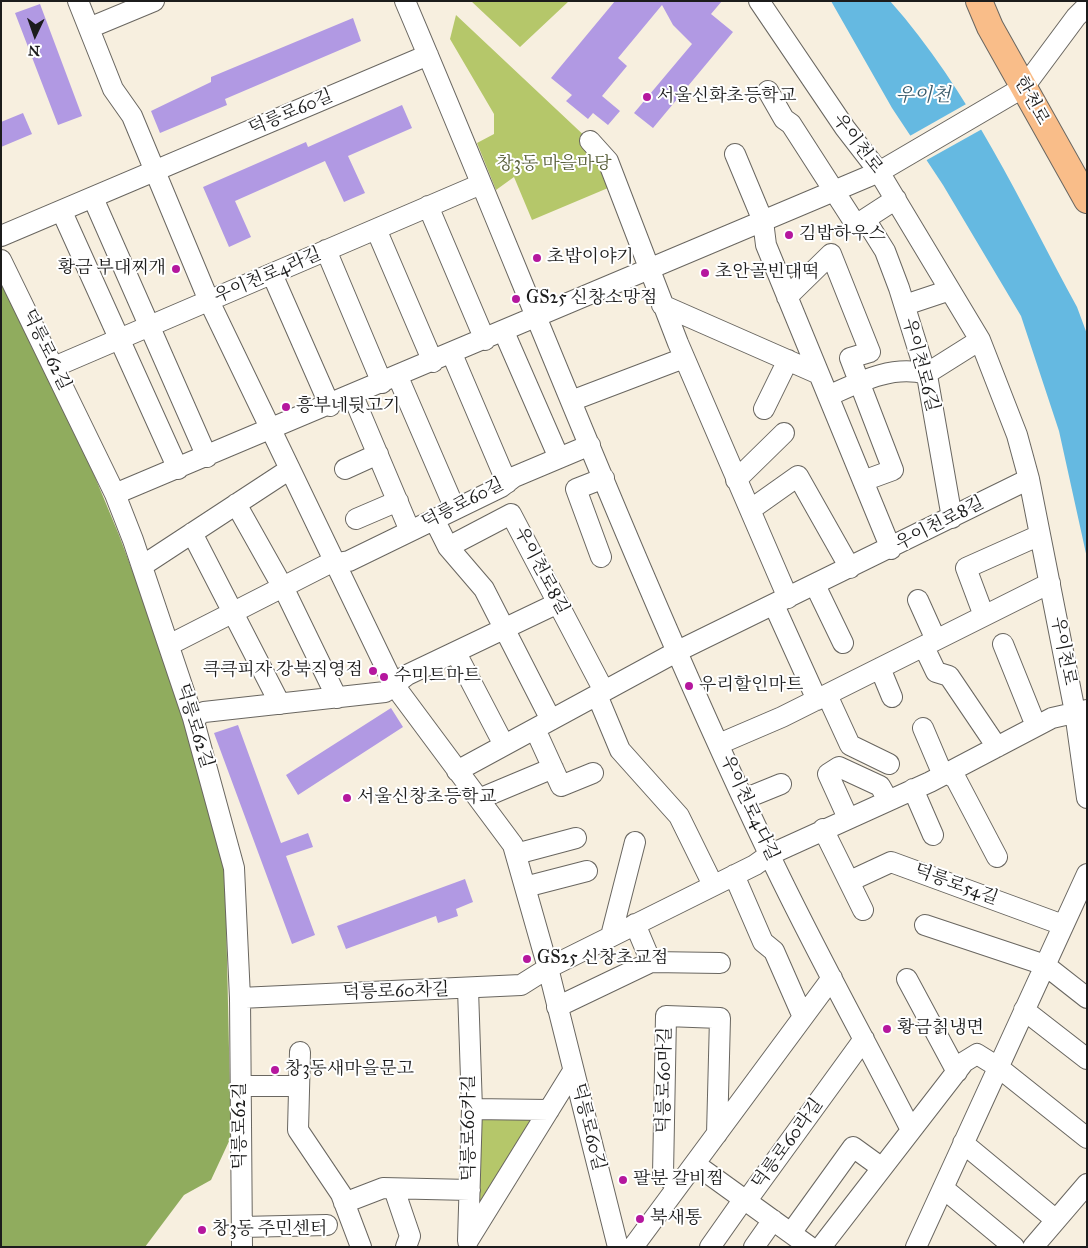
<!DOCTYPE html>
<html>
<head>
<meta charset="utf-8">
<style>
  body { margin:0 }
  #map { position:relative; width:1088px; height:1248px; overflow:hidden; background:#f7efdf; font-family:"IM FELL Great Primer",serif }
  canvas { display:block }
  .frame { position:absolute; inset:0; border:2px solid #1c1c1c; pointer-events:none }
  .north { position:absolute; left:10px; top:10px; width:50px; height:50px; -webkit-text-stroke:4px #fff; paint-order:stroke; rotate:183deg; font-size:14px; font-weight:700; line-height:20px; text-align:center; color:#1c1c1c }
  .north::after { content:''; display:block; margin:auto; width:18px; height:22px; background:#1c1c1c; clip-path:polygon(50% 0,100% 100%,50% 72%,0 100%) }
</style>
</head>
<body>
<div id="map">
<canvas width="1088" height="1248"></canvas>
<div class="frame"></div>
<div class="north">N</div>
</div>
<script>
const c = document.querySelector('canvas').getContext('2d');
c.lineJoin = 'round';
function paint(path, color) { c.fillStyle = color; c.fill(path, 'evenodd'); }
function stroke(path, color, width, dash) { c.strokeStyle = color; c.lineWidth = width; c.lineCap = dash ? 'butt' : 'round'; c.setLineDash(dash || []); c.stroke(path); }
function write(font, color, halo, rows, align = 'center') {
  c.font = font + ' "IM FELL Great Primer","Noto Serif KR",serif'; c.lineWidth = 4; c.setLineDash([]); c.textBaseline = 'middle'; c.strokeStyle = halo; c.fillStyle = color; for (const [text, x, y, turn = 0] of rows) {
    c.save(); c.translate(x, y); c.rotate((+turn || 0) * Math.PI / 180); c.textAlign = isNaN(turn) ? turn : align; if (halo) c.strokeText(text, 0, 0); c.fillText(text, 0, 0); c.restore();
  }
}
const green = new Path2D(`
  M471,1H569L520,47Z
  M456,15L590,141L608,188L532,220L514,177L496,190L477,143L494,134V114L450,39Z
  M474,1111H546L471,1233Z`);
const forest = new Path2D(`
  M1,275L51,371L119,535L179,696L225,871L231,1137L211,1180L184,1195L145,1247H1Z`);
const water = new Path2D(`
  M831,1H890C970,91 1020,202 1077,307L1087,334V558L1059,431L1021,316L943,185L892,108Z`);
const pier = new Path2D(`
  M968,103L984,128L925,161L908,137Z`);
const building = new Path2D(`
  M615,1H722L711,14L733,32L653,128L634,113L692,44L673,25L662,5L618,58L627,66L602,96L620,111L608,125L593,113L588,119L566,101L572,95L551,78Z
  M40,4L82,116L58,125L15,13Z
  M353,18L361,41L225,99L227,105L160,133L151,111L211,82V77Z
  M402,105L412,128L348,156L365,193L344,202L325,161L235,201L251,237L229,247L203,187L306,142L308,147Z
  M23,113L32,134L1,147V122Z
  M391,708L403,727L298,795L286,775Z
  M238,725L281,843L308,833L313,847L286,856L315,935L292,944L214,733Z
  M465,879L473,902L456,909L458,916L438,923L436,916L346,949L337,926Z`);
const minor = new Path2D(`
  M78,1L113,89L132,116L209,301L394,685L513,845L548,968L618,1247
  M405,1C526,285 636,575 769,854C813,947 864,1038 911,1130
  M759,1L845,128L879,172L980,340L1017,435L1029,479L1075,712L1087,798
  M89,28L154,1
  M768,91L784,119L791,124L856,225L896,199
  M590,141L608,161L678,343L788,598
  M735,154L763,221L766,245L891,549
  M93,198L207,457
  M428,206L485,340
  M62,212L178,469
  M865,219L885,251L899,288L928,381L952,518
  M376,229L433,362
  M1,236L428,55
  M326,250L382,383
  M1,260L115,494L133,540L193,718L234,868L240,998L242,1247
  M272,274L330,406
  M787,297L831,254L870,352L850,358L893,470L863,481
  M662,305L819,374
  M905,305L950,290
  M504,332L559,458
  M452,354L507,483
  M54,367L481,184
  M398,377L455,509
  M353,396L410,531
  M828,396C857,383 893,364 926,374L980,340
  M571,401L684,358
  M764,409L788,360
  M345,469L378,454
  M736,480L784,433
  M115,494L879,172L1024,87L1076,17L1087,6
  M236,504L286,593L337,698
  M750,510L798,476L850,568
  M356,519L398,501
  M434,519L448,547L484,589L551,720
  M192,533L280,704
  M448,547L511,514L604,691
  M601,557L576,489L604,478
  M142,566L290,469
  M815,585L843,643
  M918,600L936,640
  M774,605L817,700
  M984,616L966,568L1040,535
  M1003,644L1036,726
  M169,645L326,565L349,561L501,487L514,477L590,445
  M924,647L936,672L949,676L997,747
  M456,653L504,745
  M880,668L892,697
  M597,695L620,750L679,816L713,885
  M827,695L850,745L889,764
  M193,718L204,712L385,692L407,675L558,603
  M923,728L940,768L956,779L997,857
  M535,729L561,786L593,773
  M719,744L782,717L1050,583
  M457,771L678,651L1029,479
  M913,789L933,835
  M479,799L553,768
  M744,799L781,784
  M848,818L828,774L839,767L880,786L888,800
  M823,829L863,910
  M516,854L576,838
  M734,875L763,942L774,951L803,1017
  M850,881L891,862L1063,925
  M525,887L587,871
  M635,924L651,962
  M925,925L1045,965L1087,998
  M611,936L635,842
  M907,979L957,1072
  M468,989L472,1109L468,1241
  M240,998L521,985L548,968L755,865L769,855L930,782L1052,718L1087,710
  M557,1007L651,962L720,963
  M1024,1010L1087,1059
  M300,1052L298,1130L341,1194L361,1247
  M240,1086H299
  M472,1109L549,1110
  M963,1143L1056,1220
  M695,1164L810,1247
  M678,1186L663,1174L666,1016L720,1018L717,1134
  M943,1188L1014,1247
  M394,1189L410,1236L406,1247
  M344,1203L383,1188L470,1190
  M242,1227L327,1225
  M791,1233L853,1147L882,1168
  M469,1239L573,1071
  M633,1247L832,978
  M710,1247L741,1203L750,1196L864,1039
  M754,1247L773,1220
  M821,1247L964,1062L977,1054L998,1067L1087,1138
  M916,1247L1087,874
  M1033,1247L1087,1184`);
const major = new Path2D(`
  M979,1L990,27L1087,200`);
const markers = [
  [647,97,5,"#b5179e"],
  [789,235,5,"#b5179e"],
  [537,258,5,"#b5179e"],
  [176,269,5,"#b5179e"],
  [705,273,5,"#b5179e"],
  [516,299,5,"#b5179e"],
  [286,407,5,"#b5179e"],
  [373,671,5,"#b5179e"],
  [384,677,5,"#b5179e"],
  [689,686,5,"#b5179e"],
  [347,798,5,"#b5179e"],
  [527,959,5,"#b5179e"],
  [887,1029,5,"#b5179e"],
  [275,1070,5,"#b5179e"],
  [623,1180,5,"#b5179e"],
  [640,1219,5,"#b5179e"],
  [202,1230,5,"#b5179e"]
];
const poiNames = [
  ["서울신화초등학교",657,97],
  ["김밥하우스",799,235],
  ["초밥이야기",547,258],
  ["황금 부대찌개",166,269,"right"],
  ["초안골빈대떡",715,273],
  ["GS25 신창소망점",526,299],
  ["흥부네뒷고기",296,407],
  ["큭큭피자 강북직영점",363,671,"right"],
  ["수미트마트",394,677],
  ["우리할인마트",699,686],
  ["서울신창초등학교",357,798],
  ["GS25 신창초교점",537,959],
  ["황금칡냉면",897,1029],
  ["창3동새마을문고",285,1070],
  ["팔분 갈비찜",633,1180],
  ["북새통",650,1219],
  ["창3동 주민센터",212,1230]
];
const streetNames = [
  ["한천로",1031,101,61],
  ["덕릉로60길",291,113,-23],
  ["우이천로",857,144,53],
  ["우이천로4라길",268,276,-23],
  ["덕릉로62길",46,350,64],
  ["우이천로6길",920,365,75],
  ["덕릉로60길",463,504,-27],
  ["우이천로8길",940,524,-27],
  ["우이천로8길",541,571,62],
  ["우이천로",1063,651,79],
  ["덕릉로62길",194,726,73],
  ["우이천로4다길",749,808,65],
  ["덕릉로54길",956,885,20],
  ["덕릉로60차길",396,992,-2],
  ["덕릉로60마길",665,1080,-89],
  ["덕릉로62길",241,1126,-90],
  ["덕릉로60길",588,1127,76],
  ["덕릉로60카길",470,1128,-90],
  ["덕릉로60라길",788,1144,-54]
];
const parkNames = [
  ["창3동 마을마당",554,165]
];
const waterNames = [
  ["우이천",923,96]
];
paint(green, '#b5c76a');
paint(forest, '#90ac5e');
paint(water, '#65b9e1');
paint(pier, '#f7efdf');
paint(building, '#b199e3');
stroke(minor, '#696660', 22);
stroke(major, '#696660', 28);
stroke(minor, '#fff', 20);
stroke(major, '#f9bd89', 26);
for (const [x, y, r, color] of markers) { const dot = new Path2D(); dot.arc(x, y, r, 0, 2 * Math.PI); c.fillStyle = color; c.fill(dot); stroke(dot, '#fff', 2); }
write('18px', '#1c1c1c', '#fff', poiNames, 'left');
write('18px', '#1c1c1c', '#fff', streetNames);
write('18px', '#59603b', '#fff', parkNames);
write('italic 19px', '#395b6b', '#fff', waterNames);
</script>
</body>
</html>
